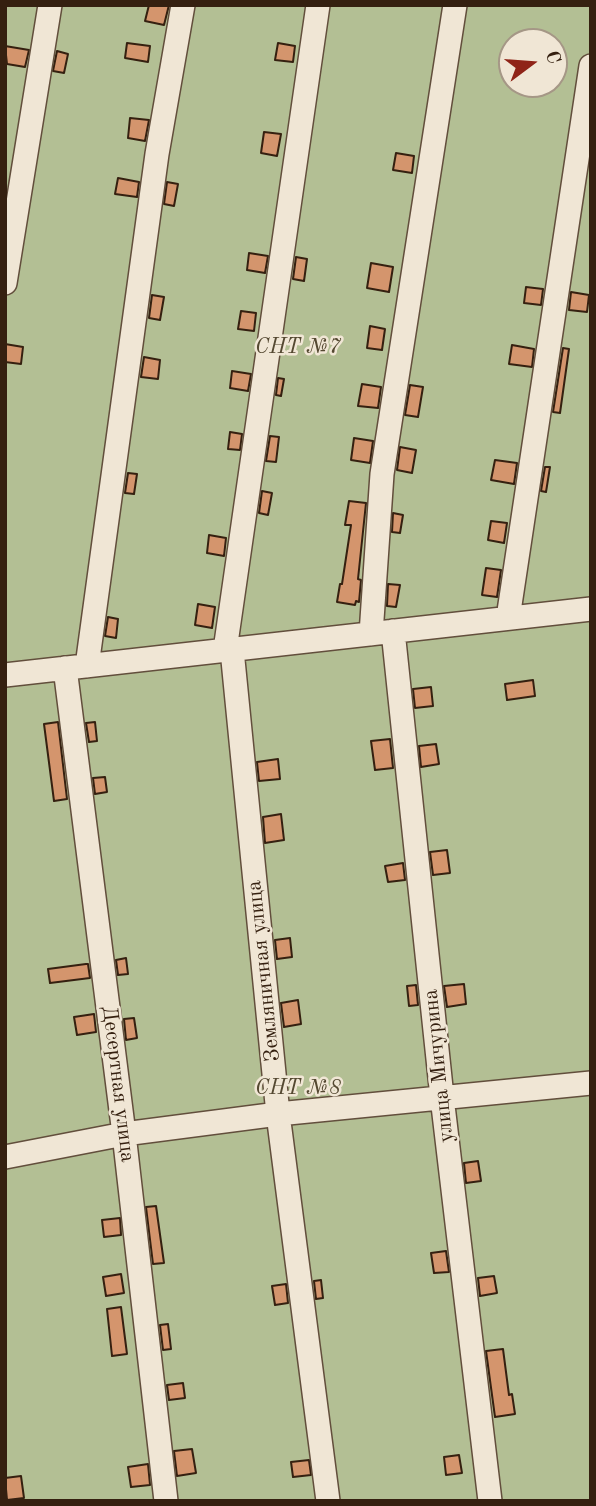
<!DOCTYPE html>
<html>
<head>
<meta charset="utf-8">
<style>
  body { margin:0 }
  #map { position:relative; width:596px; height:1506px; overflow:hidden; background:#e8d8bf; font-family:"Old Standard TT",serif }
  canvas { display:block }
  .frame { position:absolute; inset:0; border:7px solid #352010; pointer-events:none }
  .north { position:absolute; left:498px; top:28px; width:70px; height:70px; box-sizing:border-box; background:#f0e6d5; border:2px solid #a59786; border-radius:50%; rotate:74deg; font-size:19px; font-weight:700; line-height:28px; text-align:center; color:#352010 }
  .north::after { content:''; display:block; margin:auto; width:24px; height:32px; background:#8f2418; clip-path:polygon(50% 0,100% 100%,50% 72%,0 100%) }
</style>
</head>
<body>
<div id="map">
<canvas width="596" height="1506"></canvas>
<div class="frame"></div>
<div class="north">С</div>
</div>
<script>
const c = document.querySelector('canvas').getContext('2d');
c.lineJoin = 'round';
function paint(path, color) { c.fillStyle = color; c.fill(path, 'evenodd'); }
function stroke(path, color, width, dash) { c.strokeStyle = color; c.lineWidth = width; c.lineCap = dash ? 'butt' : 'round'; c.setLineDash(dash || []); c.stroke(path); }
function write(font, color, halo, rows, align = 'center') {
  c.font = font + ' "Old Standard TT",serif'; c.lineWidth = 5; c.setLineDash([]); c.textBaseline = 'middle'; c.strokeStyle = halo; c.fillStyle = color; for (const [text, x, y, turn = 0] of rows) {
    c.save(); c.translate(x, y); c.rotate((+turn || 0) * Math.PI / 180); c.textAlign = isNaN(turn) ? turn : align; if (halo) c.strokeText(text, 0, 0); c.fillText(text, 0, 0); c.restore();
  }
}
const green = new Path2D(`
  M5,5H591V1501H5ZM512,42H554V84H512Z`);
const building = new Path2D(`
  M149,5H169L164,25L145,21Z
  M127,43L150,46L148,62L125,58Z
  M278,43L295,46L293,62L275,60Z
  M5,46L29,50L25,67L7,64Z
  M57,51L68,54L64,73L53,71Z
  M130,118L149,120L145,141L128,138Z
  M264,132L281,134L277,156L261,153Z
  M396,153L414,156L412,173L393,170Z
  M118,178L139,182L137,197L115,194Z
  M167,182L178,184L174,206L164,204Z
  M249,253L268,256L265,273L247,270Z
  M296,257L307,259L304,281L293,279Z
  M371,263L393,267L389,292L367,288Z
  M526,287L543,289L541,305L524,303Z
  M571,292L589,295L587,312L569,310Z
  M152,295L164,297L160,320L149,318Z
  M241,311L256,313L254,331L238,329Z
  M370,326L385,329L382,350L367,348Z
  M5,344L23,347L21,364L5,362Z
  M512,345L534,349L532,367L509,364Z
  M563,348L569,349L560,413L553,412Z
  M144,357L160,360L158,379L141,377Z
  M232,371L251,374L248,391L230,388Z
  M278,378L284,379L281,396L276,395Z
  M362,384L381,387L378,408L358,406Z
  M410,385L423,387L418,417L405,415Z
  M230,432L242,434L240,450L228,449Z
  M270,436L279,437L276,462L266,461Z
  M354,438L373,441L370,463L351,460Z
  M400,447L416,450L412,473L397,470Z
  M495,460L517,463L514,484L491,480Z
  M545,467H550L546,492L541,491Z
  M128,473L137,474L134,494L125,493Z
  M262,491L272,493L268,515L259,513Z
  M349,501L366,503L358,579L361,580L359,602L356,601L355,605L337,602L340,584H342L351,525H345Z
  M393,513L403,515L400,533L392,532Z
  M491,521L507,523L504,543L488,540Z
  M209,535L226,538L224,556L207,553Z
  M486,568L501,570L497,597L482,595Z
  M388,584L400,585L396,607L387,606Z
  M198,604L215,607L212,628L195,625Z
  M108,617L118,619L116,638L105,636Z
  M533,680L535,696L507,700L505,684Z
  M431,687L433,706L415,708L413,689Z
  M58,722L67,799L54,801L44,724Z
  M95,722L97,741L89,742L86,723Z
  M390,739L393,768L375,770L371,741Z
  M436,744L439,764L421,767L419,746Z
  M278,759L280,779L259,781L257,762Z
  M105,777L107,792L95,794L93,778Z
  M281,814L284,840L265,843L263,817Z
  M447,850L450,873L433,875L430,852Z
  M403,863L405,880L388,882L385,866Z
  M290,938L292,957L277,959L275,940Z
  M126,958L128,974L118,975L116,960Z
  M86,964H88L90,978L50,983L48,969Z
  M464,984L466,1004L447,1007L444,986Z
  M416,985L418,1005L409,1006L407,986Z
  M298,1000L301,1024L284,1027L281,1003Z
  M94,1014L96,1032L77,1035L74,1017Z
  M134,1018L137,1038L126,1040L124,1019Z
  M478,1161L481,1181L466,1183L464,1163Z
  M156,1206L164,1263L153,1264L146,1207Z
  M120,1218L121,1235L104,1237L102,1220Z
  M446,1251L449,1272L434,1273L431,1253Z
  M121,1274L124,1293L106,1296L103,1277Z
  M494,1276L497,1293L480,1296L478,1278Z
  M321,1280L323,1298L316,1299L314,1281Z
  M286,1284L288,1303L275,1305L272,1286Z
  M121,1307L127,1354L112,1356L107,1309Z
  M168,1324L171,1349L163,1350L160,1325Z
  M503,1349L509,1395L512,1394L515,1414L495,1417L486,1351Z
  M183,1383L185,1398L169,1400L167,1385Z
  M192,1449L196,1473L177,1476L174,1451Z
  M459,1455L462,1473L446,1475L444,1457Z
  M309,1460L311,1475L293,1477L291,1462Z
  M148,1464L150,1485L131,1487L128,1467Z
  M21,1476L24,1498L7,1500L5,1478Z`);
const street = new Path2D(`
  M5,283L50,5
  M508,618L591,66
  M393,631L442,1097L490,1501
  M371,634L382,474L455,5
  M225,650L318,5
  M232,650L278,1114L328,1501
  M87,666L157,154L183,5
  M65,668L124,1134L166,1501
  M5,675L591,609
  M5,1157L124,1134L278,1114L591,1083`);
const parkNames = [
  ["СНТ №7",298,347],
  ["СНТ №8",298,1088]
];
const streetNames = [
  ["Земляничная улица",264,971,-96],
  ["улица Мичурина",439,1066,-96],
  ["Десертная улица",118,1084,83]
];
paint(green, '#b3bf94');
paint(building, '#d4956d');
stroke(building, '#352010', 2);
stroke(street, '#624e3c', 26);
stroke(street, '#f0e6d5', 23);
write('italic 21px', '#544831', '#f0e6d5', parkNames);
write('21px', '#352010', '#f0e6d5', streetNames);
</script>
</body>
</html>
